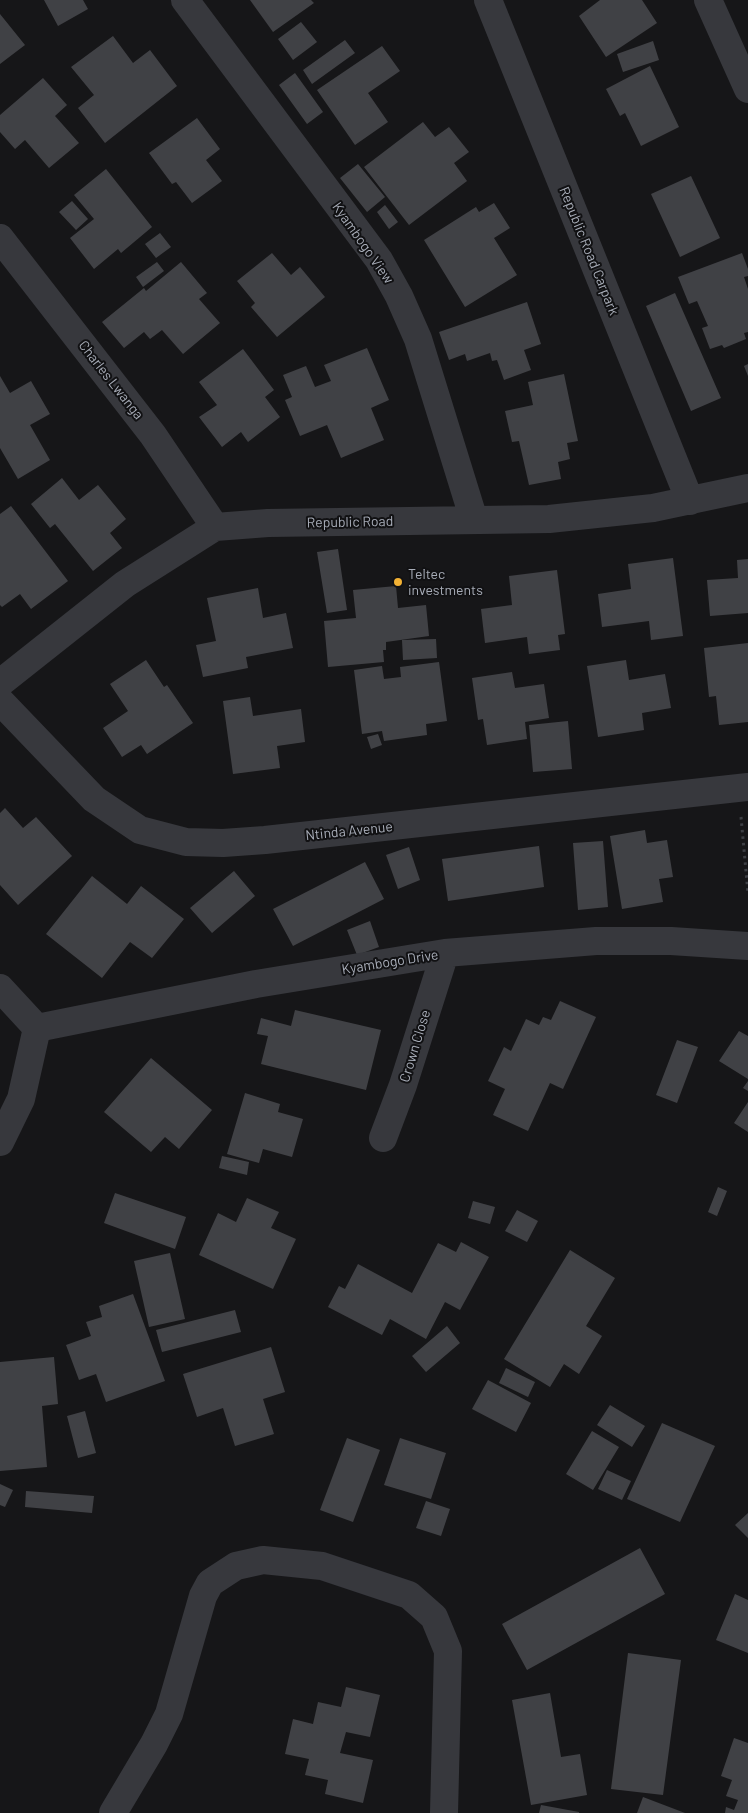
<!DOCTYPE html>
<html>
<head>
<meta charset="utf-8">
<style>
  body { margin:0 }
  canvas { display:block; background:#161618 }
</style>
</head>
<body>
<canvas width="748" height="1813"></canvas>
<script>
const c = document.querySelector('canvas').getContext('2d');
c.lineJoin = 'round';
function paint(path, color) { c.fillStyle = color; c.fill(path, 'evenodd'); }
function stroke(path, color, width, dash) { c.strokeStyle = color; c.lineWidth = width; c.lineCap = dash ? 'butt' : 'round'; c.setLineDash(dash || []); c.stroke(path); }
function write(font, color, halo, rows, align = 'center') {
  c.font = font + ' Barlow,sans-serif'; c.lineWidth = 4; c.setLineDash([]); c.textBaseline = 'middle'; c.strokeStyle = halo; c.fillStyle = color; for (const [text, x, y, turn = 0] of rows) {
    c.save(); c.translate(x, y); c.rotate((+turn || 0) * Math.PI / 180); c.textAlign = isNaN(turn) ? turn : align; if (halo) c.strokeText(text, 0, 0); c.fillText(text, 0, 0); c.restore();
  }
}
const building = new Path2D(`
  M44,0H83L88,9L58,26Z
  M250,0H311L314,3L273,32Z
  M600,0H642L657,23L606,57L579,16Z
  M0,14L25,45L0,64Z
  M301,22L317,42L293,60L278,39Z
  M113,36L133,63L150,50L177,86L105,143L78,108L94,95L71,67Z
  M345,40L355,53L312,84L303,70Z
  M653,41L659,60L623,72L617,54Z
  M382,46L400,71L368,93L388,122L355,145L317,90Z
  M650,66L679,127L641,146L625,113L620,116L606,89Z
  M295,73L323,112L307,124L279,85Z
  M43,78L67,105L55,116L79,143L49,168L25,140L15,149L0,132V115Z
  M197,118L220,149L206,160L222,181L192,203L176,182L172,184L149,153Z
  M423,122L435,137L449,127L469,152L454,163L467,181L409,225L364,167Z
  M358,164L385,197L367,212L340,178Z
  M106,169L152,227L121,253L118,249L94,269L70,238L94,219L74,195Z
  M691,176L720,238L680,257L651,194Z
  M72,201L88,219L76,230L59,212Z
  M494,203L510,228L494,238L517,275L465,307L424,240L476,207L479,212Z
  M385,205L398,222L389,229L377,212Z
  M160,233L171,247L156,258L145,244Z
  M272,253L291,275L300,267L325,297L277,337L251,307L255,303L237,281Z
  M742,253L748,269V276L744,277L748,289V332L744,333L746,339L724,348L722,345L710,349L702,328L708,326L697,301L689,304L678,277Z
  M157,262L164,271L143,287L136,277Z
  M181,262L207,293L199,299L220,323L183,354L162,330L150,339L144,332L124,348L102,322L144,288L146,291Z
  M675,293L721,398L691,411L646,306Z
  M527,302L541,344L524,350L531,370L504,380L497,360L492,361L490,353L467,361L465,354L449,360L439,332Z
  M367,348L389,400L371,408L384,440L341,458L327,425L300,436L285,400L292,397L283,375L306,366L315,387L331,381L324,365Z
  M243,349L274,390L265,397L280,417L248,442L241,432L222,447L199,417L217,405L199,382Z
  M748,364V376L744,366Z
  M564,374L578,441L567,443L570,459L558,462L561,479L529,485L519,441L512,442L505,411L533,405L528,382Z
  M0,376L10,393L31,381L50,414L30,425L50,460L18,479L0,448Z
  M62,478L79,500L98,485L126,519L110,533L122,548L93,571L55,524L50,528L31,504Z
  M11,506L68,581L31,609L20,594L2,607L0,605V514Z
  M338,549L347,610L327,613L317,552Z
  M673,558L683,636L651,640L649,621L602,627L598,594L631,589L628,564Z
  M748,559V613L710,616L707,580L738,578L737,560Z
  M557,570L565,634L558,635L560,650L529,654L527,637L485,643L481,609L512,605L509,576Z
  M396,586L398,608L426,605L429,636L386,642V650H383L384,662L328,667L324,621L356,618L353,590Z
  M258,588L263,618L286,613L293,648L246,657L248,668L203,677L196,645L216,641L207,598Z
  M436,639L437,658L403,660L402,640Z
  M748,643V722L719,725L716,696L709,697L704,648Z
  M146,660L164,687L167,685L193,723L147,754L141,745L122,757L103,728L128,711L110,684Z
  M626,660L629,680L665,674L671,708L642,713L644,730L598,737L587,666Z
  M439,662L447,721L426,724L427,735L384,741L382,731L362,734L354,670L382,666L384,679L401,677L400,667Z
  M512,672L515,688L544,684L549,718L525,722L527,739L487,745L483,719L478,720L472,678Z
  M250,697L253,716L301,709L305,742L277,746L280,768L233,774L223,701Z
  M568,721L572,769L533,772L529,725Z
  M378,734L382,745L371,749L367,737Z
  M5,808L23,828L36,817L72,856L18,905L0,885V813Z
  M645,830L647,843L667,840L673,877L659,879L663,902L622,909L610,836Z
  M603,841L608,907L578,910L573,843Z
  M539,846L544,887L448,901L442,859Z
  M409,847L420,880L398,889L386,855Z
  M365,862L384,899L293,946L273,909Z
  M234,871L255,896L212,933L190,908Z
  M92,876L127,904L141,886L184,919L152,958L130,942L102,978L46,934Z
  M370,921L379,947L357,955L347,930Z
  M560,1001L596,1017L563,1089L550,1083L528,1131L493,1115L505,1089L488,1081L504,1047L511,1051L526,1019L539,1025L543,1017L551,1020Z
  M295,1010L381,1030L366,1090L261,1064L268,1036L257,1034L261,1018L291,1026Z
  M739,1031L748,1036V1079L719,1061Z
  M677,1040L698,1047L677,1103L656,1095Z
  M151,1058L212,1110L179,1149L165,1137L151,1152L104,1112Z
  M748,1081V1091L743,1088Z
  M245,1093L280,1104L278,1112L303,1119L292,1157L263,1149L259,1163L227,1154Z
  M748,1102V1132L734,1123Z
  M222,1156L249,1162L247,1175L219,1168Z
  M718,1187L727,1191L717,1216L708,1212Z
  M115,1193L186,1217L175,1249L104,1223Z
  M247,1198L279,1212L271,1228L296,1239L273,1289L199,1255L218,1213L236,1222Z
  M473,1201L495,1207L490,1224L468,1218Z
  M517,1210L538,1221L527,1242L505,1231Z
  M461,1242L489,1257L460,1310L445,1302L426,1339L390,1319L382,1335L328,1307L339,1286L345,1289L358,1264L412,1293L438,1243L456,1252Z
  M570,1250L615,1278L586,1326L602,1336L579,1374L564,1364L550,1387L504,1359Z
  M170,1253L185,1319L149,1327L134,1261Z
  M133,1294L165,1381L106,1402L96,1374L79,1380L66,1345L91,1336L86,1322L102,1317L99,1306Z
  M235,1310L241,1332L162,1352L156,1330Z
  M447,1326L460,1343L426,1372L412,1356Z
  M271,1347L285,1392L263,1399L274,1434L235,1446L223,1408L197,1417L183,1374Z
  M54,1357L58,1404L42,1406L47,1467L0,1471V1362Z
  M506,1368L535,1382L528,1397L499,1383Z
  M488,1380L531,1403L516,1432L472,1409Z
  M610,1405L645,1426L632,1447L597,1425Z
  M85,1411L96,1453L78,1458L67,1416Z
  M662,1423L715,1446L680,1522L627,1499Z
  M592,1431L619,1447L593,1490L566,1474Z
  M347,1438L380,1450L353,1522L320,1510Z
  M400,1438L446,1453L431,1499L384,1485Z
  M607,1470L631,1481L622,1500L598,1489Z
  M0,1484L13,1490L5,1507L0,1505Z
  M26,1491L94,1496L92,1513L25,1507Z
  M426,1501L450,1509L441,1536L416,1528Z
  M748,1513V1538L735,1525Z
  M640,1548L665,1594L527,1670L502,1624Z
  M735,1594L748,1600V1653L716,1640Z
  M628,1653L681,1660L663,1795L611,1789Z
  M346,1687L380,1695L370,1737L346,1732L340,1753L373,1760L363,1803L325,1794L328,1780L305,1775L309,1759L285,1754L293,1719L313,1724L318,1702L341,1707Z
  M550,1693L561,1757L580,1754L587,1795L531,1805L512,1700Z
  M734,1738L748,1743V1813H725L726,1807L734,1810L738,1800L726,1796L732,1780L721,1776Z
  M643,1797L685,1813H637Z
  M541,1805L579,1812V1813H539Z`);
const path = new Path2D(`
  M741,817L748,893`);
const minor = new Path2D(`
  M185,0L379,260L399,296L418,339L474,520
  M488,0L690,501
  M708,0L748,89
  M0,238L153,435L215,527
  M0,683L125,584L215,527L268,523L549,519L653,508L748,488
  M0,701L94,799L140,830L186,842L223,843L265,840L748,787
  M0,988L37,1028
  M37,1028L256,984L445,953L596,941H671L748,946
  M383,1138L403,1085L445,953
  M0,1142L21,1099L37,1028
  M113,1813L154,1744L169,1714L203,1596L210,1583L236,1566L263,1560L322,1566L409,1595L434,1617L448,1651L444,1813`);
const markers = [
  [398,582,5,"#f2b134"]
];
const streetNames = [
  ["Kyambogo View",363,243,55],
  ["Republic Road Carpark",589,251,68],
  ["Charles Lwanga",111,380,52],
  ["Republic Road",350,522,-1],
  ["Ntinda Avenue",349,831,-6],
  ["Kyambogo Drive",390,962,-9],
  ["Crown Close",415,1046,-73]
];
const poiNames = [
  ["Teltec",408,574],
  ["investments",408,590]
];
paint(building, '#404145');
stroke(path, '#3d3f44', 3, [2.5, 4]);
stroke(minor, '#37383d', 28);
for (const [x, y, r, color] of markers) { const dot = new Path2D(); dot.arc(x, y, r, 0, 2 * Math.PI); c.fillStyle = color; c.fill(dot); stroke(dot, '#111113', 2); }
write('14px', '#a8adb8', '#111113', streetNames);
write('14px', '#a8adb8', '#111113', poiNames, 'left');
</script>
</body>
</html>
